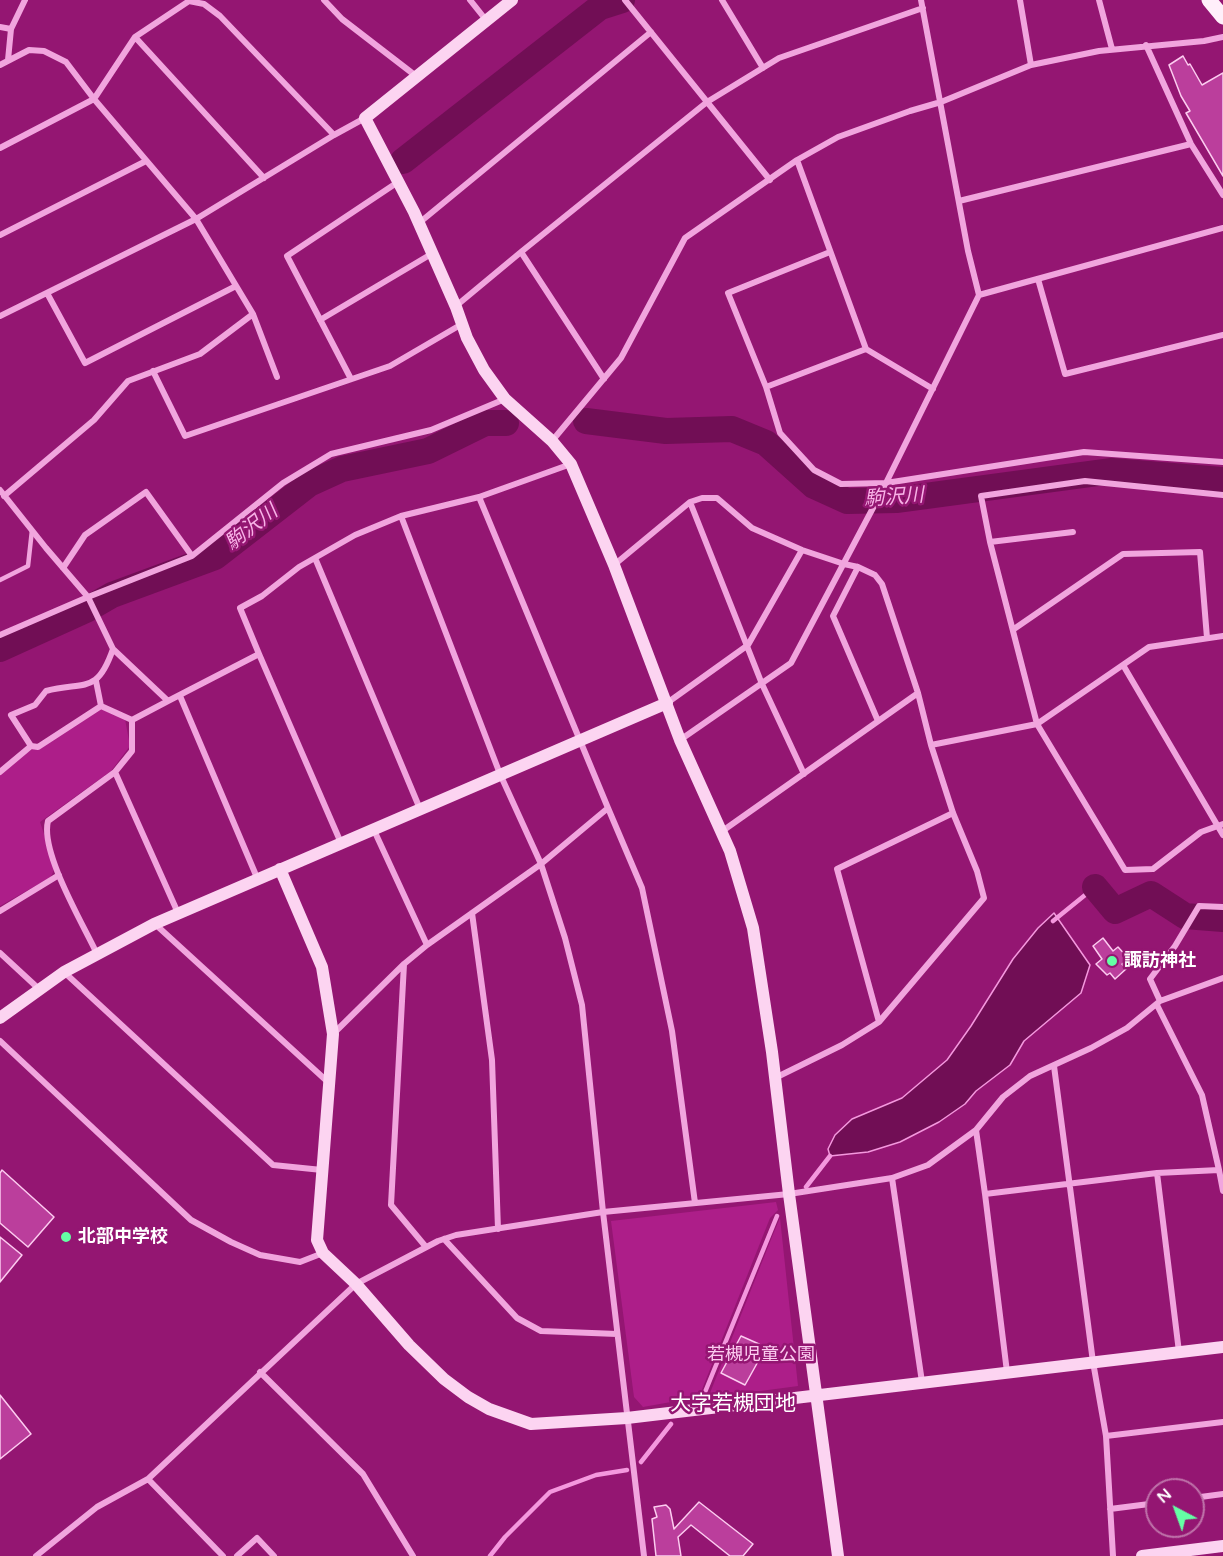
<!DOCTYPE html>
<html>
<head>
<meta charset="utf-8">
<style>
  body { margin:0 }
  #map { position:relative; width:1223px; height:1556px; overflow:hidden; background:#941672; font-family:"Varela Round",sans-serif }
  canvas { display:block }
  .north { position:absolute; left:1145px; top:1478px; width:60px; height:60px; box-sizing:border-box; background:#941672; border:2px solid #bf73aa; border-radius:50%; rotate:319deg; font-size:16px; font-weight:700; line-height:24px; text-align:center; color:#fff }
  .north::after { content:''; display:block; margin:auto; width:21px; height:27px; background:#65ffa5; clip-path:polygon(50% 0,100% 100%,50% 72%,0 100%) }
</style>
</head>
<body>
<div id="map">
<canvas width="1223" height="1556"></canvas>
<div class="north">N</div>
</div>
<script>
const c = document.querySelector('canvas').getContext('2d');
c.lineJoin = 'round';
function paint(path, color) { c.fillStyle = color; c.fill(path, 'evenodd'); }
function stroke(path, color, width, dash) { c.strokeStyle = color; c.lineWidth = width; c.lineCap = dash ? 'butt' : 'round'; c.setLineDash(dash || []); c.stroke(path); }
function write(font, color, halo, rows, align = 'center') {
  c.font = font + ' "Varela Round","Noto Sans JP",sans-serif'; c.lineWidth = 5; c.setLineDash([]); c.textBaseline = 'middle'; c.strokeStyle = halo; c.fillStyle = color; for (const [text, x, y, turn = 0] of rows) {
    c.save(); c.translate(x, y); c.rotate((+turn || 0) * Math.PI / 180); c.textAlign = isNaN(turn) ? turn : align; if (halo) c.strokeText(text, 0, 0); c.fillText(text, 0, 0); c.restore();
  }
}
const green = new Path2D(`
  M101,706L125,719L130,746L111,771L40,822L55,867L51,877L0,906V774L28,752Z
  M776,1202L778,1210L770,1218L699,1397L643,1407L634,1397L611,1221Z
  M780,1218L798,1386L708,1398L774,1232Z`);
const water = new Path2D(`
  M1054,913L1090,965L1081,993L1024,1041L1010,1065L976,1091L965,1104L939,1122L900,1142L868,1152L830,1156L828,1149L835,1135L852,1119L902,1098L947,1060L971,1026L1013,959L1038,928Z`);
const stream = new Path2D(`
  M1053,921L1095,887
  M806,1187L830,1156
  M703,1397L777,1216
  M641,1462L671,1424
  M490,1556L505,1537L550,1492L596,1475L627,1470`);
const river = new Path2D(`
  M403,161L600,7L622,0
  M586,421L666,431L732,429L766,443L814,486L847,501L896,500L1112,471L1223,480
  M0,649L86,610L112,595L215,557L309,484L342,469L428,451L485,423H506
  M1095,887L1115,911L1151,894L1185,916L1223,919`);
const building = new Path2D(`
  M1183,56L1188,65L1190,64L1202,85L1223,73V176L1186,113L1190,111L1181,96L1169,65Z
  M1103,938L1113,951L1118,947L1129,959L1122,964L1126,969L1115,979L1110,973L1107,975L1096,964L1102,959L1093,946Z
  M2,1170L54,1217L28,1247L0,1223V1173Z
  M0,1237L22,1255L0,1282Z
  M741,1336L759,1344L757,1349L759,1351L756,1355L760,1358L745,1385L721,1373Z
  M0,1395L31,1434L0,1459Z
  M699,1502L753,1544L743,1556H730L691,1525L678,1537L681,1556H656L652,1519L657,1517L654,1507L666,1505L670,1509L674,1529Z`);
const lane = new Path2D(`
  M0,580L28,566L32,530`);
const street = new Path2D(`
  M324,0L342,19L416,76
  M470,0L486,20
  M625,0L770,180
  M722,0L763,68
  M1020,0L1031,65
  M1099,0L1112,49
  M0,27L11,29
  M135,37L264,178
  M1146,45L1191,144L1223,195
  M8,60L11,29L25,0
  M0,65L29,50L44,51L66,62L94,99L196,219L253,314L277,377
  M0,148L94,99L135,37L189,1L204,4L220,16L334,135
  M797,160L866,349L933,389
  M959,201L1191,144
  M419,223L651,32
  M0,235L146,161
  M521,252L604,379
  M830,252L728,293L766,387L866,349
  M1038,279L1065,374L1223,335
  M47,293L85,363L236,286
  M979,295L1223,228
  M456,306L521,252L707,102L779,58L923,8
  M0,316L196,219L334,135L365,118
  M320,320L433,253
  M153,371L185,436L390,366L462,324
  M351,379L287,256L398,182
  M766,387L780,433L814,470L841,484L886,483L1084,452L1223,462
  M552,441L621,358L685,238L797,160L838,137L910,111L941,102L1031,65L1099,51L1204,41L1223,37
  M0,490L46,548L88,597L113,649L168,701L259,654L240,608L262,596L299,567L355,535L401,516L479,497L571,464
  M1223,495L1085,481L981,496L990,542L1037,724L1125,870L1153,869L1201,832L1223,824
  M4,496L94,420L128,381L200,354L253,314
  M479,497L608,808
  M690,502L762,684L804,774
  M401,516L500,774L541,864L565,938L582,1005L603,1212L644,1556
  M990,542L1073,532
  M192,556L283,483L331,454L431,430L505,399
  M315,558L420,809
  M614,565L690,502L702,498H717L752,528L802,550L844,564L858,567L875,575L882,584L918,693L931,745L953,813L977,871L984,898L879,1022L842,1045L775,1078
  M858,567L833,616L878,721
  M1014,629L1123,554L1200,552L1207,638
  M0,635L88,597L192,556L146,492L85,535L63,568
  M259,654L341,843
  M1123,665L1223,835
  M180,696L258,880
  M667,703L748,645L802,550
  M101,706L132,720
  M680,740L791,663L883,489L979,295L968,251L921,0
  M931,745L1037,724L1149,647L1223,636
  M31,746L11,715L35,705L46,691C85,681 97,695 113,649
  M0,772L31,746L38,747L101,706L96,681
  M115,772L132,751V720L168,701
  M373,828L427,945
  M721,832L918,693
  M0,911L59,875
  M472,913L492,1060L498,1229
  M155,924L329,1083
  M0,953L39,989
  M97,954C83,924 40,852 48,821L115,772L178,913
  M404,964L391,1205L426,1247
  M64,972L273,1165L322,1170
  M1223,978L1160,1001L1127,1028L1091,1048L1030,1076L1003,1097L976,1130L985,1194L1157,1173L1219,1170L1223,1191
  M1160,1001L1150,979L1175,946L1199,906L1223,907
  M1157,1005L1202,1095L1219,1170
  M879,1022L837,869L953,813
  M333,1034L404,964L427,945L541,864L608,808L642,888L672,1031L695,1203
  M0,1041L191,1220L231,1242L260,1255L300,1262L323,1253
  M1054,1066L1093,1362L1106,1436L1113,1556
  M1157,1173L1179,1352
  M892,1178L922,1382
  M985,1194L1007,1372
  M444,1239L517,1318L541,1331L617,1334
  M260,1372L363,1474L413,1556
  M1106,1436L1223,1422
  M148,1479L223,1556
  M1193,1498L1223,1494
  M1110,1509L1157,1503
  M36,1556L97,1507L148,1479L356,1284L438,1241L456,1235L603,1212L789,1194L892,1178L928,1165L976,1130
  M237,1556L257,1538L274,1556`);
const secondary = new Path2D(`
  M512,0L365,118L414,212L456,307L467,338L484,370L505,399L552,441L571,464L614,565L680,740L730,851L753,928L772,1052L789,1194L838,1556
  M280,869L322,967L333,1034L317,1240L323,1253L356,1284L409,1345L444,1379L468,1397L489,1409L531,1424L627,1418L1223,1347
  M0,1018L64,972L154,924L667,703
  M1142,1556L1223,1546`);
const primary = new Path2D(`
  M1209,0L1223,17`);
const markers = [
  [1112,961,6,"#65ffa5"],
  [66,1237,6,"#65ffa5"]
];
const poiNames = [
  ["諏訪神社",1124,961],
  ["北部中学校",78,1237]
];
const parkNames = [
  ["若槻児童公園",761,1355]
];
const waterNames = [
  ["駒沢川",894,498,-4],
  ["駒沢川",252,528,-38]
];
const quarterNames = [
  ["大字若槻団地",733,1404]
];
paint(green, '#ad1e89');
paint(water, '#710e55');
stroke(water, '#f498de', 1.5);
stroke(stream, '#f498de', 4.5);
stroke(river, '#710e55', 26);
paint(building, '#bb3e9c');
stroke(building, '#fcccf0', 1.5);
stroke(lane, '#f1a5de', 4.5);
stroke(street, '#f1a5de', 6);
stroke(secondary, '#fcd4f1', 12);
stroke(primary, '#ffeffa', 15);
for (const [x, y, r, color] of markers) { const dot = new Path2D(); dot.arc(x, y, r, 0, 2 * Math.PI); c.fillStyle = color; c.fill(dot); stroke(dot, '#941672', 2); }
write('bold 18px', '#fff', '#941672', poiNames, 'left');
write('18px', '#fcccf0', '#941672', parkNames);
write('italic 20px', '#f8b2e7', '#941672', waterNames);
write('21px', '#fff', '#941672', quarterNames);
</script>
</body>
</html>
